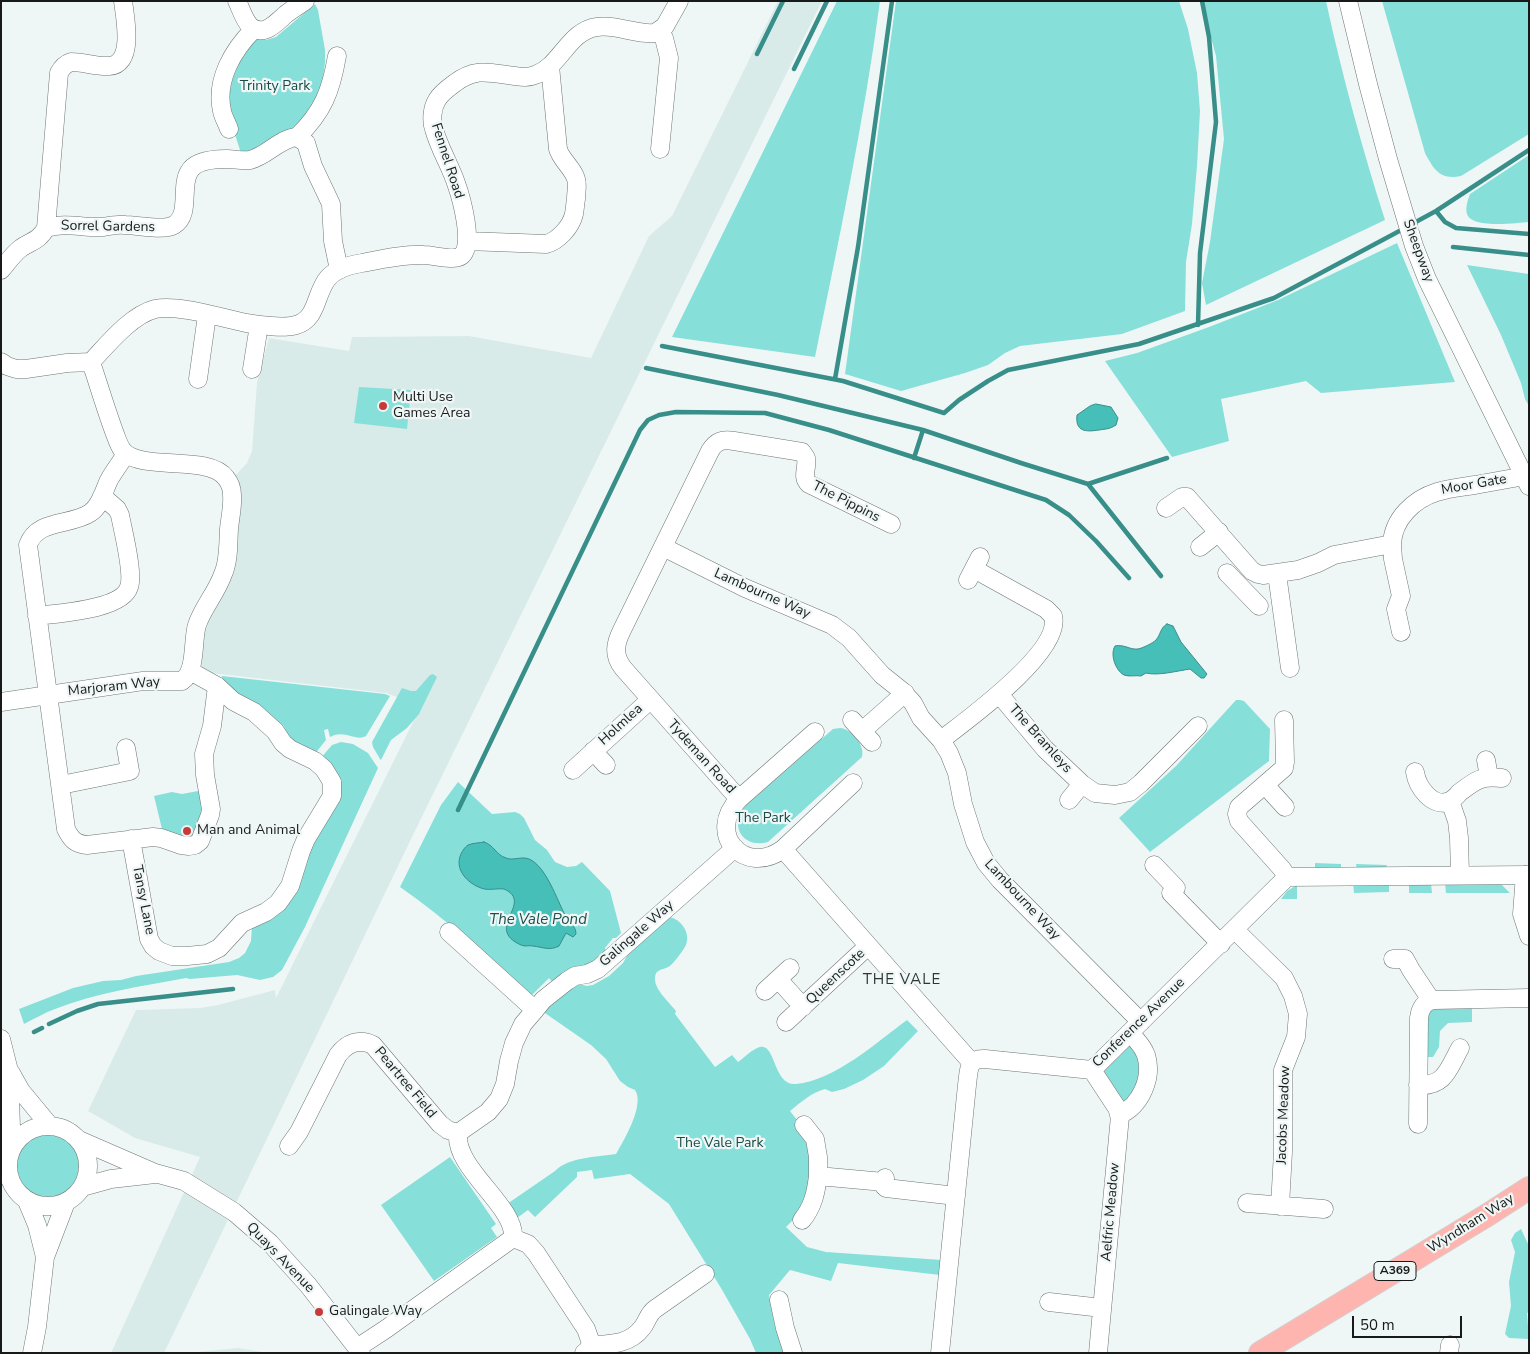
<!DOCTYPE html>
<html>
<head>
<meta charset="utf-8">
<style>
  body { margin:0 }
  #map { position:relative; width:1530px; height:1354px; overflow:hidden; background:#eff7f6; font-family:"Nunito Sans",sans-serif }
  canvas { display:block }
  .frame { position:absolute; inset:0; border:2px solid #171a19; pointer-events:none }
  .scale { position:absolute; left:1352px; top:1316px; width:110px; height:22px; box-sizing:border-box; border:2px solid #171a19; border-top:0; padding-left:6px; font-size:15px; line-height:18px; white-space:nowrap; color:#171a19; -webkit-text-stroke:4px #eff7f6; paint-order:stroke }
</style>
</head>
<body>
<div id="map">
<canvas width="1530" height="1354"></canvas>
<div class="frame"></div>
<div class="scale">50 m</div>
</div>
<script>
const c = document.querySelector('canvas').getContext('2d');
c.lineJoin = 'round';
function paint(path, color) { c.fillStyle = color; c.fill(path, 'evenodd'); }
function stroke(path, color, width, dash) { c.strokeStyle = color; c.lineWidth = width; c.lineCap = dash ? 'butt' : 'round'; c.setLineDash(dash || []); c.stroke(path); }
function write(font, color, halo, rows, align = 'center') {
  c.font = font + ' "Nunito Sans",sans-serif'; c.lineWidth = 4.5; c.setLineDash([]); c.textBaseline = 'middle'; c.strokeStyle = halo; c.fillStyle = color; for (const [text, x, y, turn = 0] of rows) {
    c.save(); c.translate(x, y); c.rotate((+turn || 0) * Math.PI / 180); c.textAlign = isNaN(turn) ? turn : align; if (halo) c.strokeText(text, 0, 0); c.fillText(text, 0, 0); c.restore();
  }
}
const built = new Path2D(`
  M778,1H822L412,837L164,1353H111L200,1157L135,1138L88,1111L136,1010L200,1008L218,1005L275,990L276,998L421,706L386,693L202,672L201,647L207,614L221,589L233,478L247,463L252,451L257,383L269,338L349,351L352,337L469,336L591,358L649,236L672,216Z
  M238,1348L269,1353H186Z`);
const green = new Path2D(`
  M837,1H880C864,121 839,239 815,357L672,337Z
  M896,1H1179L1188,29L1197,73L1200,111L1197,166L1192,224L1186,262L1185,311L1122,334L1020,346L1005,353L988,365L965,373L901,391L845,374Z
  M1201,1H1326C1342,75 1362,148 1385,220L1206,305L1202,283L1210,242L1224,139L1216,56Z
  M1382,1H1529V134L1461,176C1440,180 1434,170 1425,153Z
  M315,4L318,10L325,50V63L322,86L302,127L260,145L249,152L241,153C231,121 222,100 236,67C240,56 249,47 255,38L266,40L276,37Z
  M1529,155V222C1516,223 1472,229 1467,214C1465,207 1468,200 1470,194Z
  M1397,243L1455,382L1321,393L1306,381L1221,399L1229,441L1172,457L1105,361L1137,353L1209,327L1278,300Z
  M1467,265L1529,274V406L1525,399L1521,383L1501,335Z
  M359,387L411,390L407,429L354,423Z
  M433,674L437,677L419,714L407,728L391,740L381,760L380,759L373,747L372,742L402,688L411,691H416L430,675Z
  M222,676L385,694L390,696L366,736C355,742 345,729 330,737L328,729L324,730L326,740L314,755L290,739L283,725L243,700L221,681Z
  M1236,700H1240L1244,701L1270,729L1269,761L1150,852L1119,818L1176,766Z
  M840,728C852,729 865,745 862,757L768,842C744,849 729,827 744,807L833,729Z
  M341,742L353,744L368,753L378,768L305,927L282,970L273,977L260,980L237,975L190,979L186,978C143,986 95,993 55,1009C44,1013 34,1019 24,1024L19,1009L73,988L103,981L121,980L136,976L229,962L239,958L245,953L251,941L252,926L302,860L333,805L320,759L332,745Z
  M458,782L492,814L515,812L520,814L524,818L535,840L547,850L555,862L567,867L576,866L582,862L610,891L621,933L616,938H613L605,948L607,955L554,984L549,978L531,996C489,958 447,920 400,887L441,805Z
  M198,791L202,793V816L191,842L162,829L154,796L172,792L182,794Z
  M1315,863L1341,864V871L1315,870Z
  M1356,864L1387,865L1385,869L1357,870Z
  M1389,882V892L1354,893L1353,883Z
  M1409,883H1431L1432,893H1409Z
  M1445,883H1500L1510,893H1446Z
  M1297,885V899H1281L1287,891Z
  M669,917C682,919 692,935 685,947C681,953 676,960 671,965C665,971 655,967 655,979C655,990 669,1002 676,1011L675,1014L715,1067L732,1055L738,1062C744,1058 752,1049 760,1047C776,1043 773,1086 796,1084C834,1081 877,1042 907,1020L918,1031L884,1066L863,1080L844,1089L832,1092L825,1089C811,1093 801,1102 790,1111L804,1129L815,1157L803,1210L786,1227L807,1247L826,1252L942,1260L940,1275L838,1263L831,1281L790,1270L769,1295L775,1326L784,1353H756L750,1339L721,1288L669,1204L630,1174L594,1179L592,1170L577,1172V1177L535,1217L528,1210L517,1218L507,1204L555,1171C569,1157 596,1157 616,1154C624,1140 645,1105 635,1090L628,1087L620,1081L606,1059L591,1045L542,1011L575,983L587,986L593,985L609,976L623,963L628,954Z
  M1472,1005V1022L1448,1023L1440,1031L1439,1047L1433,1057H1426L1427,1015L1432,1008Z
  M1130,1045C1148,1063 1137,1088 1124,1105L1104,1072V1068Z
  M17 1166a31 31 0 1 1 62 0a31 31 0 1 1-62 0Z
  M450,1157L496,1224L491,1228L497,1237L434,1281L381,1205Z
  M1521,1229L1529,1246V1312L1527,1313L1529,1339L1509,1338L1505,1334L1511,1306L1509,1282L1515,1252L1511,1240L1515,1233Z`);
const water = new Path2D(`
  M1096,404L1111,407L1118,418L1116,425C1110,429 1106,429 1099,430C1086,432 1075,432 1077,415L1090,406Z
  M1167,624L1173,626L1181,642L1207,674L1204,678H1201L1190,669C1177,671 1158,676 1146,673L1141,676C1136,675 1129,677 1124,675C1115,670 1110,654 1115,646C1124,644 1130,650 1138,649C1143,648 1153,643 1156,640C1161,634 1160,628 1167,624Z
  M484,842C494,845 496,855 506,858C513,861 521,856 529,859C546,866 557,900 565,915C568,923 576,925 576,934L573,937L566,933L559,946C550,951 542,947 533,946C529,945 525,947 521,945C483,928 535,903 504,889C497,888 488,891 481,888C467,883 454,869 461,854C463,850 465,847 468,845C473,843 479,843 484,842Z`);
const stream = new Path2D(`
  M757,54L783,1
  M794,69L827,1
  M1436,211L1445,222L1456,228L1529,234
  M1412,224L1436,211L1529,150
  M1453,247L1529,255
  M1198,325L1200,253L1216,122L1209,37L1202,1
  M662,346L843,381L944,413L959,400L988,381L1008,370L1139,344L1274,298L1405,228
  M646,368L778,395L923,430L1021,463L1088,484L1161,576
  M835,379L858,247L892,1
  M914,458L923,430
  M1088,484L1167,458
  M458,810L640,430L648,420L659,415L676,412L765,413L829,430L1046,500L1069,515L1096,541L1129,578
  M49,1024L77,1011L98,1004L233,989
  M34,1032L42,1028`);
const minor = new Path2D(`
  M237,1C241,9 244,20 250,26C263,38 276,23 285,15C291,10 298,6 305,1
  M1348,1L1368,84L1388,159L1414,246L1427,279L1529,486
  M658,32L664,38L669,58L660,149
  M229,129C227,123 223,117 222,111C215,80 233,50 254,29
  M297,137C323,112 331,91 337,56
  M46,228C66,222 83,228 103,227C110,226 118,224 125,225C138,225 164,231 174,225C191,215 180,187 189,172C195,160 215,159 227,159C234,159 242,161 250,160C267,156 280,138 297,137L306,143L313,166L331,204L333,241L339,270
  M467,241L546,244C558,241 571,227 574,214C575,209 575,204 576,199C576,192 578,185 576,179C573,168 561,160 558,149L550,66
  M1,270C7,263 13,254 21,248C31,241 39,241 46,228L59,73C62,67 65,64 71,62C84,62 97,67 109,66C135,65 125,17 123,1
  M1,362L7,366L16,369H26L67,363L91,362
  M91,362C107,345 131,315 155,309C178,304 222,318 246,323C260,325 282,329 296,325C318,319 315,293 328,278C336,269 350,265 362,263C382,259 404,254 424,255C433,255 454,261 461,256C475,246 461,197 456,183C450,165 439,148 434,129C431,121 432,108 437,100C441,93 448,88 455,83C476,67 490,73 515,76C522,77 528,78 535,75C561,66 568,31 597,27C616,24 636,35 655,33L665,26L679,1
  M252,369L259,325
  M198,379L207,315
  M126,454C121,462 114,471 109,480C104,490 101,506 90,513C70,526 37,519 28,545L66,829C71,839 75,844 87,845L153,837L161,838L181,845L189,846L195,845L200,841L210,815L211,809L205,775L204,754L212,726L217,686
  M1166,508L1182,497H1187L1252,571L1258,574L1263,575L1298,570L1318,563L1334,555L1392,544C1393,519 1414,499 1437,492C1449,488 1462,487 1475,485C1492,482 1508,479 1525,476
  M891,524L809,484C801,477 808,468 806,458L802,452L734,441C722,439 716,441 710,451L622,630C615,644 613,655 623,668L739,799C705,834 745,877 783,849L972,1063
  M1392,544L1393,559L1401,596L1396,609L1401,632
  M663,547L745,588L832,625L849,638L882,675L902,691L913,703L921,718L941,740L949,753L957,773L963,804L975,842L986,863L1000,880L1141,1022
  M1200,547L1219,532
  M1227,573L1259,606
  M1277,574L1290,668
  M968,580L980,557
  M37,616C58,613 122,610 129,587C134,574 123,531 120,515L117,509L102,496
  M999,694L1045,749L1082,784L1095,793L1115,795L1130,792L1141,783L1198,726
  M1,702L143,681H182C197,671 192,641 197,625C203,607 217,592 223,574C229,561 228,544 229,529C230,518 233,506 232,495C232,489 230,483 226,478C209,454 142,472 123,451C119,446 117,439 115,434C106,410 99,386 91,362
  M852,720L872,742
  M1284,720L1285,762L1284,768L1239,807L1237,814L1239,821L1282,869L1287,877
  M862,731L905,693
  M941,740C967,720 1063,651 1053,616L1046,609L974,569
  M593,751L606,765
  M1486,760L1489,777
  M573,770L650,700
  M1415,772C1417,786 1432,809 1450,801C1453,799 1457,796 1459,793C1476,780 1480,776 1502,778
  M61,785L130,771L126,748
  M1265,785L1285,807
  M739,799L815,732
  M1069,800L1082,784
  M1450,801L1457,821L1459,838L1460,875
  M131,839L149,939L153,946L159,951L172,956H187L207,954L219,948L242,923L266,912L278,903L290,886L301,851L306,839L332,796V782L324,769L315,761L290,749L283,743L275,731L254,712L233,701L217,686L190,671
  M783,849L853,783
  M1154,865L1176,888L1171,893L1221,944
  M1525,875L1522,914L1529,936
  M1235,930L1284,978L1293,996L1298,1014L1296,1037L1283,1070V1152L1280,1206
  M449,932L535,1010
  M1393,959H1405L1411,970L1431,1000
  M778,979L803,1007
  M765,991L790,968
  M786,1022L868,946
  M1,1039L9,1071L11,1127L10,1151
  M1092,1070L1117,1108L1120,1116L1098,1353
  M11,1073L21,1091L50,1126
  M1418,1085C1445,1087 1449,1068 1460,1048
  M1119,1115C1141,1106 1153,1077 1146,1055C1143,1047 1136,1039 1130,1033
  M1418,1124L1419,1018C1420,1009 1424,1001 1434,1000L1529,998
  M804,1125L815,1139L818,1157V1176L884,1182
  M8 1166a40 40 0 1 1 80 0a40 40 0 1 1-80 0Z
  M458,1133L488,1112L499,1099L505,1084L509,1061L514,1043L523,1024L535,1010L543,1000L567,981L575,976L587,974L598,969L735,848
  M458,1133C454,1169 516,1206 513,1238
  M79,1140L155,1173L184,1181L234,1212L270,1243L308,1285L361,1353
  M289,1146L299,1132L338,1055C347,1043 359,1038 373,1045L440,1124L448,1130L458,1133
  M885,1178L884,1186L886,1188L956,1196
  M82,1187L111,1179L155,1174
  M27,1201L37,1225L45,1257
  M1247,1203L1324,1209
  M802,1220C813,1207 816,1192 818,1176
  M513,1238L528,1244L536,1253L586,1329L591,1343L588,1350L584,1353
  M779,1300L785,1328L793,1353
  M1049,1302L1102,1308
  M591,1345C610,1344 629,1345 642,1328C647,1322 648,1314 655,1309L705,1274
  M357,1348L386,1329L513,1238
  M32,1353L37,1327L45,1257L66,1202
  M940,1353L967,1085C969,1071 967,1058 985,1059L1092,1070L1287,877L1529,875
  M1449,1353L1450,1345`);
const major = new Path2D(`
  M1260,1353L1489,1214L1529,1188`);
const markers = [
  [383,406,5,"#c83a38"],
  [187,831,5,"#c83a38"],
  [319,1312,5,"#c83a38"]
];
const shields = [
  [1395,1271,42]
];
const shieldNames = [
  ["A369",1395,1271]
];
const parkNames = [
  ["Trinity Park",275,87],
  ["The Park",763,819],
  ["The Vale Park",720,1144]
];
const streetNames = [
  ["Fennel Road",447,161,72],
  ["Sorrel Gardens",108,227,1],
  ["Sheepway",1418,251,70],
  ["Moor Gate",1474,485,-10],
  ["The Pippins",846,502,27],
  ["Lambourne Way",762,594,24],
  ["Marjoram Way",114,687,-6],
  ["Holmlea",621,725,-42],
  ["The Bramleys",1040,739,48],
  ["Tydeman Road",701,757,48],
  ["Tansy Lane",143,900,79],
  ["Lambourne Way",1022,900,47],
  ["Galingale Way",637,934,-41],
  ["Queenscote",836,977,-43],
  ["Conference Avenue",1139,1023,-44],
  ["Peartree Field",405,1083,50],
  ["Jacobs Meadow",1284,1115,-88],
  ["Aelfric Meadow",1111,1212,-85],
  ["Wyndham Way",1471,1224,-32],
  ["Quays Avenue",280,1258,46]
];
const poiNames = [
  ["Multi Use",393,398],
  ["Games Area",393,414],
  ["Man and Animal",197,831],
  ["Galingale Way",329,1312]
];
const waterNames = [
  ["The Vale Pond",538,920]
];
const neighbourhoodNames = [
  ["THE VALE",902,980]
];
paint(built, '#d9ebe9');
paint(green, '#87dfda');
paint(water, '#46bfb9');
stroke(water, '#388e89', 1);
stroke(stream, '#388e89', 4.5);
stroke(minor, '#6e7575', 19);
stroke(major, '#d1d1d1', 24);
stroke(minor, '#fff', 18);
stroke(major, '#feb5af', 22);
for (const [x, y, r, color] of markers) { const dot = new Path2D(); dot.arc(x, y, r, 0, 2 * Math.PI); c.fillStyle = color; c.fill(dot); stroke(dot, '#eff7f6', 2); }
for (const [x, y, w] of shields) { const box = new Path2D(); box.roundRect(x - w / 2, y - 9.5, w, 19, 4); c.fillStyle = '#eff7f6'; c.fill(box); stroke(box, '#171a19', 1); }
write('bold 12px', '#171a19', null, shieldNames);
write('14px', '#184c49', '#eff7f6', parkNames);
write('14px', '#171a19', '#eff7f6', streetNames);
write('14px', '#171a19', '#eff7f6', poiNames, 'left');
write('italic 15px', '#1c4f4d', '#eff7f6', waterNames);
c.letterSpacing = '1px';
write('15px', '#2f3535', '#eff7f6', neighbourhoodNames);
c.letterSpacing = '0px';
</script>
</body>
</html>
